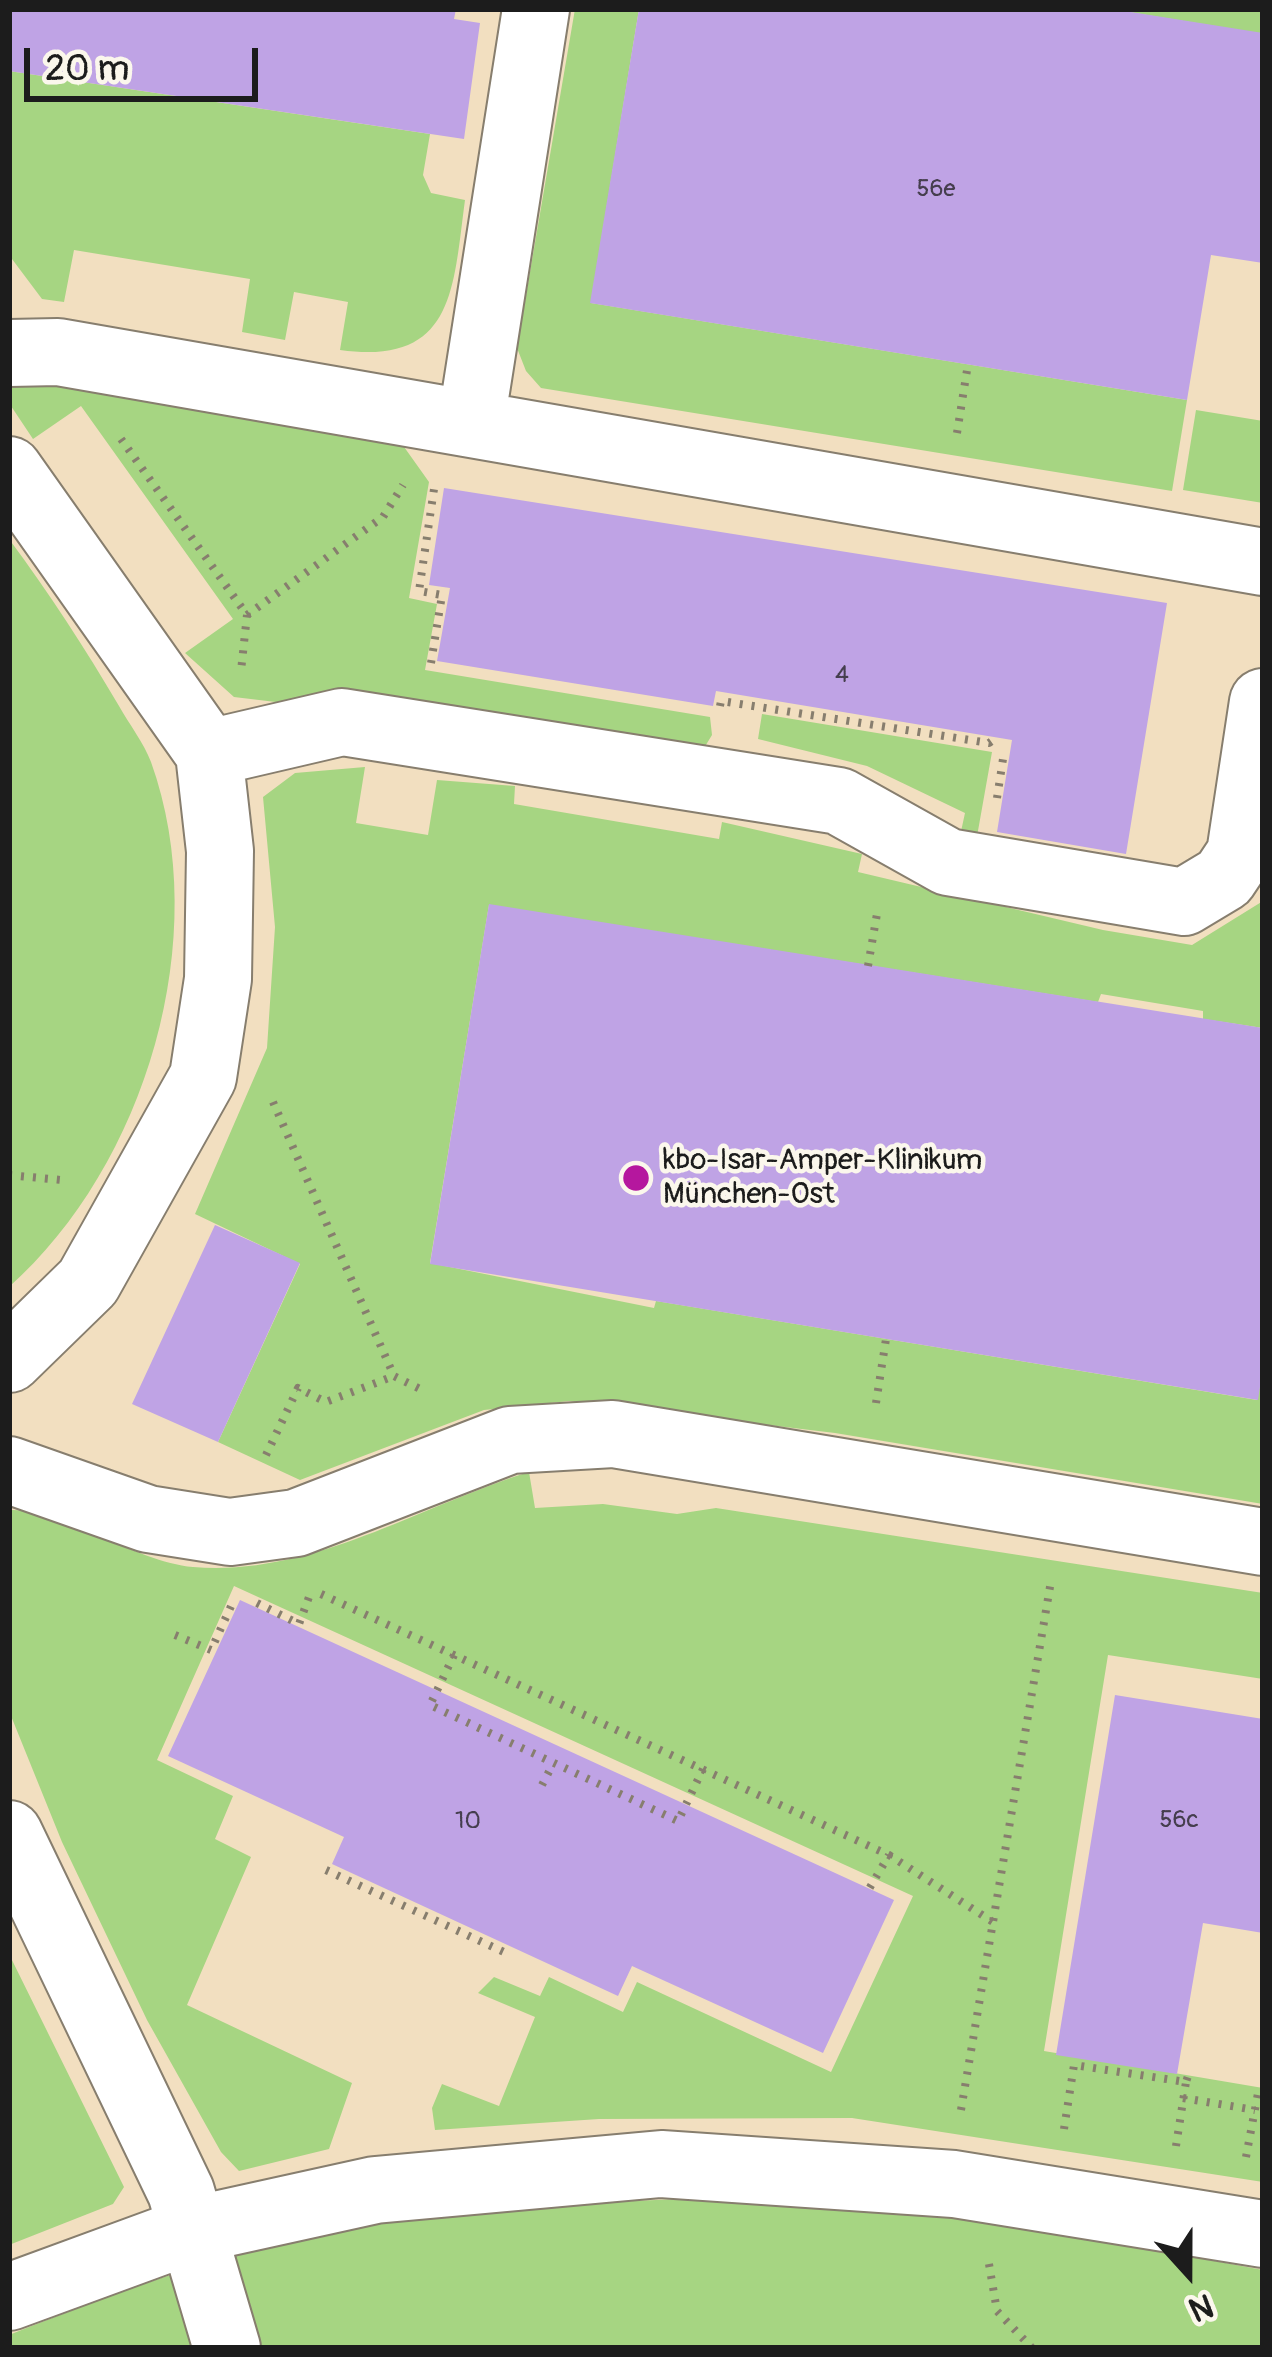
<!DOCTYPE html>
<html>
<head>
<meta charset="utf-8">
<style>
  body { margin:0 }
  #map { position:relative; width:1272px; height:2357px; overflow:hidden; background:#f2dfc0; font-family:Pangolin,sans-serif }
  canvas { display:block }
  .frame { position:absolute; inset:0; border:12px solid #1c1c1c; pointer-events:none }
  .north { position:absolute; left:1128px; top:2213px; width:120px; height:120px; -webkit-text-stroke:9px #fbf7ec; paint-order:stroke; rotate:159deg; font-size:33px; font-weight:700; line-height:48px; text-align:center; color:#1c1c1c }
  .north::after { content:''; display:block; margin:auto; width:42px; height:54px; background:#1c1c1c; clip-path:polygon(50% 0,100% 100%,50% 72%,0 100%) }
  .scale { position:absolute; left:24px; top:48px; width:234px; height:54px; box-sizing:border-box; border:6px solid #1c1c1c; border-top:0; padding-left:15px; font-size:36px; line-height:42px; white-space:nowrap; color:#1c1c1c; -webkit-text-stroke:9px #fbf7ec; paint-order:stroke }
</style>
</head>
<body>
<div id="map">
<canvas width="1272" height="2357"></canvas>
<div class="frame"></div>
<div class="north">N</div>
<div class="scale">20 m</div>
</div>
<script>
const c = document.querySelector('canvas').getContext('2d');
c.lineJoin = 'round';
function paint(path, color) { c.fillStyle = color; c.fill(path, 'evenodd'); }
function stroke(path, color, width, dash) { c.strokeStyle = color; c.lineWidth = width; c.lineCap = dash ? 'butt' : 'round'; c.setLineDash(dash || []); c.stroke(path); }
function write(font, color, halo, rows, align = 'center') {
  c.font = font + ' Pangolin,sans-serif'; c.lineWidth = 9; c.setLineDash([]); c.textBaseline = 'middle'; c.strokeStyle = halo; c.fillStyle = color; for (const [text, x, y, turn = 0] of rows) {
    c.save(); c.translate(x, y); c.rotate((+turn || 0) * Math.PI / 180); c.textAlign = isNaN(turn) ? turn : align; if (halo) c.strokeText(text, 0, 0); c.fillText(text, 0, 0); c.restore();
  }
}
const green = new Path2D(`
  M575,9H639L591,303L1187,400L1172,491L541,388L526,371L517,348Z
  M1110,9H1263V34Z
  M9,71L430,134L423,175L431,193L465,200C453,288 455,366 340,350L348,302L294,292L285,340L242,332L250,279L74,250L64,302L42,299L9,255Z
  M23,378L402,444L429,482L409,598L437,604L425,670L710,717L712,735L701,753L234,697L185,653L233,619L81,406L33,439L9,403L10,386Z
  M1196,410L1263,421V503L1183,490Z
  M9,539C49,593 85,648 119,706C129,724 144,743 151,762C214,937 146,1165 9,1287Z
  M762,714L992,752L976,842L960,836L965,813L867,766L758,739Z
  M365,767L356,823L428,835L437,780L515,786L514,804L719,839L722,822L862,854L858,872L1103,930L1192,945L1263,901V1028L1203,1019V1011L1101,994L1098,1002L489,905L430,1263L654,1308L656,1301L1257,1400L1263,1368V1504L835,1433L569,1401L484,1410L300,1480L218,1442L300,1264L195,1214L267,1048L275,927L263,797L295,773Z
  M529,1472L535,1508L603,1504L677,1514L716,1508L1263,1593V1679L1108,1655L1044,2051L1263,2088V2182L852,2118L599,2119L435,2130L432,2108L442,2084L499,2106L535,2017L478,1993L494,1977L540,1996L549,1977L623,2012L637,1982L831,2072L913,1896L234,1586L157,1760L233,1796L215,1839L251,1857L187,2005L352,2083L329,2149L239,2171L221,2152L147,2020L62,1842L9,1711V1510C59,1507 133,1561 193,1567C311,1577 419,1506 529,1472Z
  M9,1954L124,2187L113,2204L9,2245Z
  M732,2197L947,2211L1263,2270V2348H9V2335C123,2290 237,2247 358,2227C482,2206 607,2202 732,2197Z`);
const building = new Path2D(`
  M9,9H456L454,19L480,23L464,139L9,71Z
  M639,9H1112L1263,33V263L1211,255L1187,400L590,303Z
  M444,488L1167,603L1126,854L997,832L1012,740L716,691L713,706L437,661L450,588L429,585Z
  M489,904L1263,1028V1367L1258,1400L430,1264Z
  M215,1225L300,1263L218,1442L132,1404Z
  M240,1600L894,1900L823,2053L632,1966L618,1996L332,1864L344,1837L168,1756Z
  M1115,1695L1263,1719V1933L1203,1923L1177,2074L1056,2055Z`);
const path = new Path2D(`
  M957,433L968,364
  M121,439L247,615L241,671
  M247,615L383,517L403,485
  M431,663L442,595L419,591L434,489
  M720,706L721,701L989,743L996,738
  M997,798L1003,759H1009
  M868,966L878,908
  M273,1102L394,1376L424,1391
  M9,1175L61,1180
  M876,1403L886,1339
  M266,1455L298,1388L326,1402L394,1376
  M321,1594L889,1855L869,1889
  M257,1603L299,1624L309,1597
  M175,1635L211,1650L232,1604
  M454,1655L430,1705L678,1821L703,1769
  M542,1785L553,1764
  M889,1855L993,1922
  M326,1870L504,1952
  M1183,2098L1255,2110
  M961,2110L1051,1581
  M1064,2129L1074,2065L1186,2082L1188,2076
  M1176,2146L1186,2082
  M1246,2157L1259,2088
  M989,2264L997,2311L1032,2348`);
const minor = new Path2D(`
  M9,353L58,352L1263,562
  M471,423L536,9
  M9,470L209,753L220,851L218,979L203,1077L88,1282L9,1359
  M209,753L342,722L839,801L948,862L1184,902L1224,878L1240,854L1263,702
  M9,1470L148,1519L230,1532L296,1523L510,1440L613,1434L1263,1542
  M9,1834L181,2192L227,2348
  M9,2297L189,2231L375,2190L661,2164L954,2184L1263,2234`);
const markers = [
  [636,1178,15,"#b5179e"]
];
const numberNames = [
  ["56e",936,190],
  ["4",842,676],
  ["56c",1179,1821],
  ["10",468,1822]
];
const poiNames = [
  ["kbo-Isar-Amper-Klinikum",663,1161],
  ["München-Ost",663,1195]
];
paint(green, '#a6d582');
paint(building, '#bfa3e5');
stroke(minor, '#877e6e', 70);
stroke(path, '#877e6e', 8, [3, 9]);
stroke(minor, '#fff', 66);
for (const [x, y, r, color] of markers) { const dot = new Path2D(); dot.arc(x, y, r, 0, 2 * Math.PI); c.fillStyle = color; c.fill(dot); stroke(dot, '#fbf7ec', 4.5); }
write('24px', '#453e4e', null, numberNames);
write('30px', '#1c1c1c', '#fbf7ec', poiNames, 'left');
</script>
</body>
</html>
